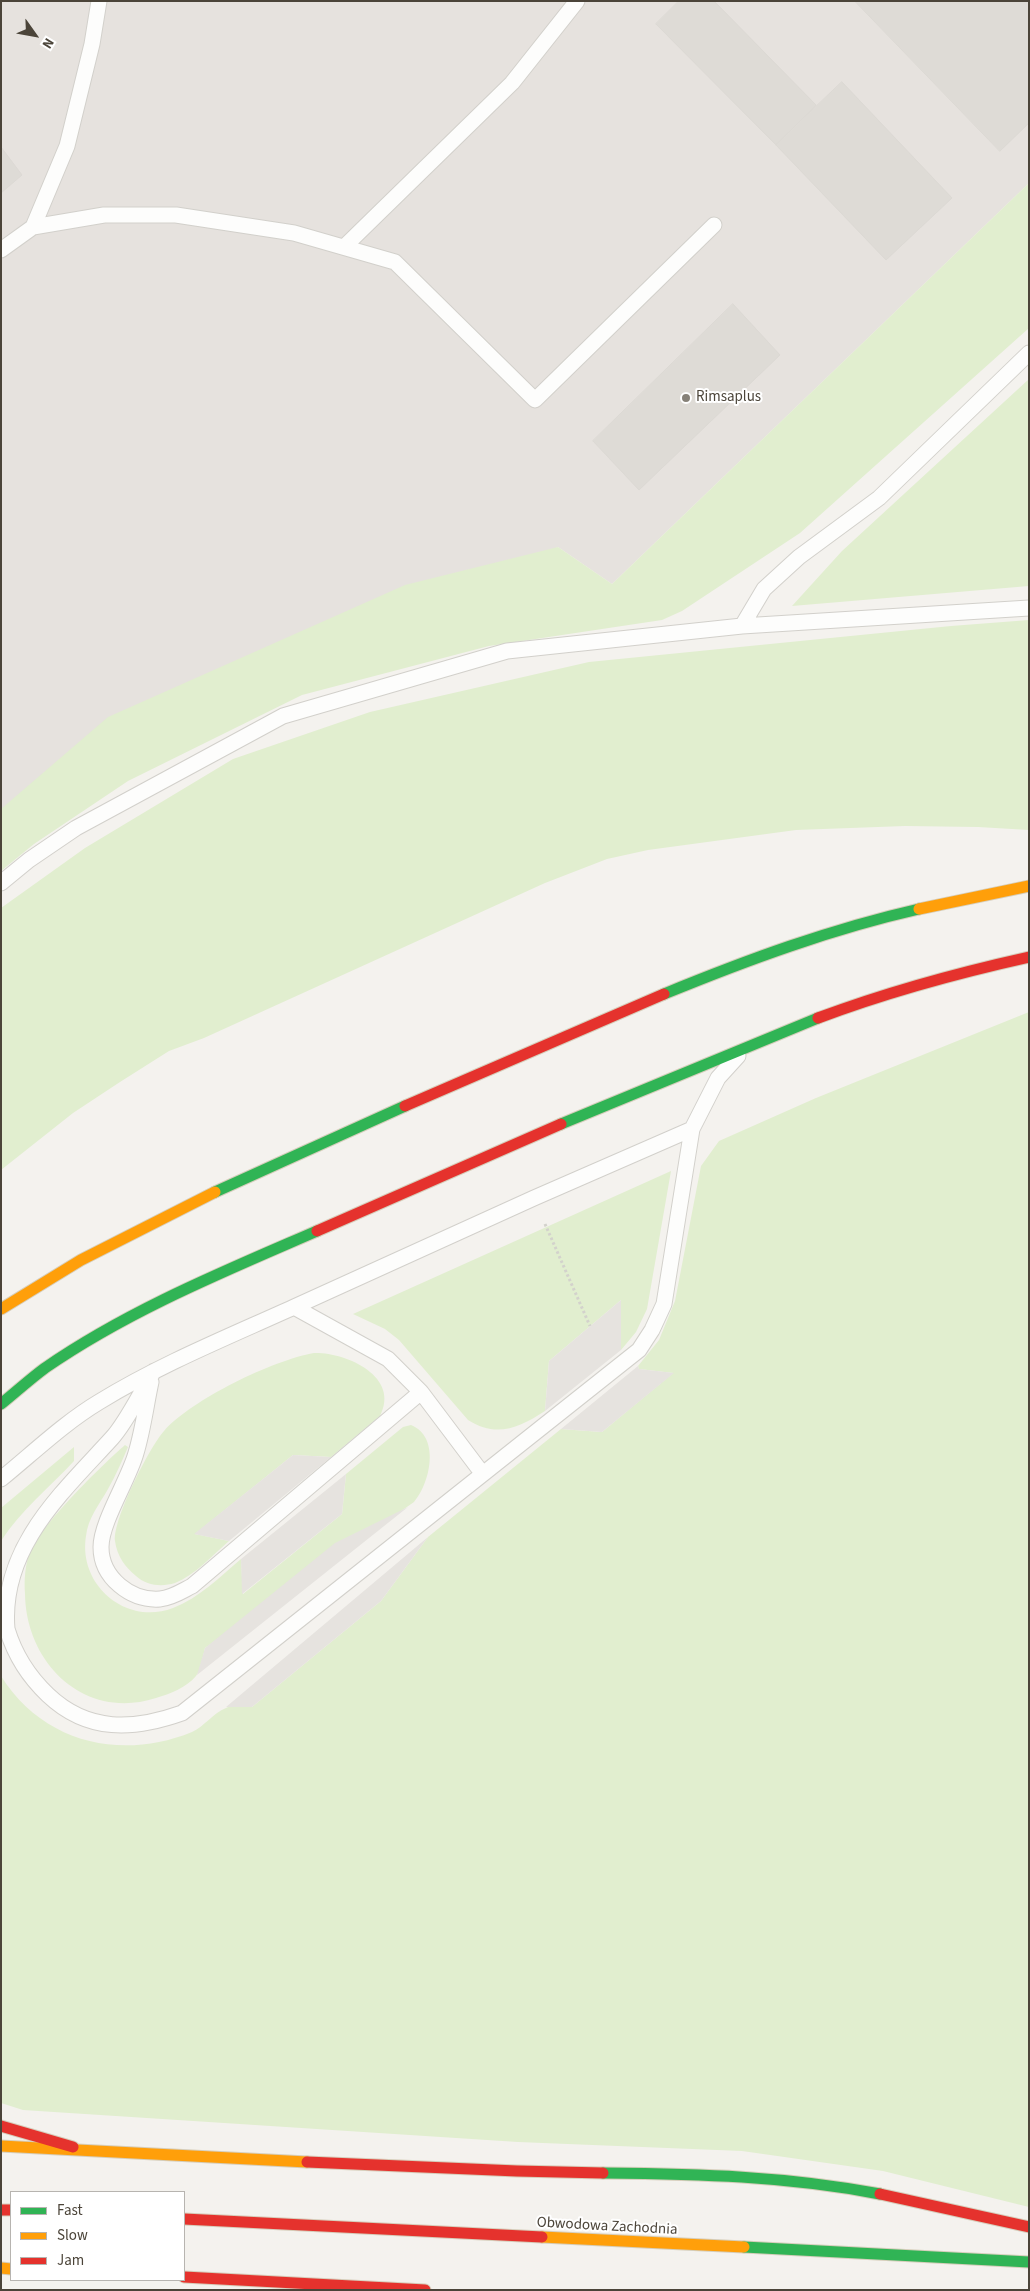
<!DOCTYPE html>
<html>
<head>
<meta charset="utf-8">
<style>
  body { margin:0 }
  #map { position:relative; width:1030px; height:2291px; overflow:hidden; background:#f4f2ee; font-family:"Source Sans 3",sans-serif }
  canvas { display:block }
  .frame { position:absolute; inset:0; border:2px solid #4b4439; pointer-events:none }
  .legend { position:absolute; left:10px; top:2191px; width:175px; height:90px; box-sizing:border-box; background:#fff; border:1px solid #b7b4b0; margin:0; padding:6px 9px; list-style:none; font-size:15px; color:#4b4439 }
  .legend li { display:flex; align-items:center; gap:10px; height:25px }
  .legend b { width:25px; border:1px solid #b7b4b0 }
  .north { position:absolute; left:10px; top:10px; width:50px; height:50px; -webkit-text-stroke:4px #fff; paint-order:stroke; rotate:122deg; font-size:14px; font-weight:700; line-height:20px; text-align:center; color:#4b4439 }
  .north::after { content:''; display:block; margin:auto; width:18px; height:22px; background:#4b4439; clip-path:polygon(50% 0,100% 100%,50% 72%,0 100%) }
</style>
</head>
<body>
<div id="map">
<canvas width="1030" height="2291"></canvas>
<div class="frame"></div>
<ul class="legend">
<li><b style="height:6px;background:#30b455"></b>Fast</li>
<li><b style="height:6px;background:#ff9f0a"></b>Slow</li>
<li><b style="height:6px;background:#e5322d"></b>Jam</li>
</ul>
<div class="north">N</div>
</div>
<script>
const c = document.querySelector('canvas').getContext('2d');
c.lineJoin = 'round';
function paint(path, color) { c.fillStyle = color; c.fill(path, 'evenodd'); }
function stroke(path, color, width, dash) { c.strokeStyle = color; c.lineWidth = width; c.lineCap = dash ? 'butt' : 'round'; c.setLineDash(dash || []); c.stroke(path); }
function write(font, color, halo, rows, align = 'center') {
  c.font = font + ' "Source Sans 3",sans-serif'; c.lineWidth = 4; c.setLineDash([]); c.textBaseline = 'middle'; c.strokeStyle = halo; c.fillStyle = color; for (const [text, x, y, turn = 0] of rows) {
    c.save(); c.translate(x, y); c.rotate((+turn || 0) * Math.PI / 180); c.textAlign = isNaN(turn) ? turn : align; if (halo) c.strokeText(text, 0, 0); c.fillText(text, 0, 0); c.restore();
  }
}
const industrial = new Path2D(`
  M1,1H1029V183L612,584L558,547L1,809Z`);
const green = new Path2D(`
  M1029,183V328L800,533L682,611L662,620L489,646L302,695L128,781L34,844L1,871V809L108,717L405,585L558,547L612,584Z
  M1029,379V586L792,606L842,551Z
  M1029,620V830L978,827L905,826L796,830L648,850L607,859L545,883L204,1038L169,1051L120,1082L73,1113L1,1170V908L85,848L233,759L370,712L589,662L951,626Z
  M1029,1012V2207L883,2171L742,2151L518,2142L23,2110L1,2103V1676C43,1743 121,1761 192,1732C205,1726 213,1713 226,1708C232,1705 245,1707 252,1707L381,1601L428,1537L561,1429L602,1432L673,1373L639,1369L638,1366L659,1340L675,1301L701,1166L719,1141L816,1098Z
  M671,1171L647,1309L636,1332L621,1350V1300L549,1361L545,1411C519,1428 496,1438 468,1420L399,1340L385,1329L353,1314Z
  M314,1353C345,1352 401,1376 380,1416L331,1457L293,1455L195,1534L229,1541C213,1555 195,1575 175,1583C162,1587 147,1586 136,1576C125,1567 117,1556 115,1541C113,1519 149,1448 164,1431C191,1400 273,1360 314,1353Z
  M411,1425C441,1437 430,1484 414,1502L205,1648C203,1656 201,1670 196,1676C187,1687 170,1694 156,1698C85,1721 26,1664 25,1594C24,1580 25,1565 30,1552C39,1527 103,1464 125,1445L128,1447C122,1461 116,1475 108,1489C99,1505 88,1518 86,1536C78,1585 126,1626 173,1608C199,1598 220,1577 241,1559L243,1594L342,1514L346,1474L403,1427Z
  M74,1447V1461C49,1488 21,1510 1,1541V1508Z`);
const parking = new Path2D(`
  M621,1300V1350L545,1411L549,1361Z
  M638,1366L639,1369L674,1373L602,1432L561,1429Z
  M293,1455L331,1457L229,1541L194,1534Z
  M346,1474L342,1514L242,1594L241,1559Z
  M408,1507L197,1675L205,1648L335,1543Z
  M428,1537L381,1601L252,1707H226Z`);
const building = new Path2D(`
  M679,1H714L816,105L776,145L656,24Z
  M855,1H1029V123L1000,151Z
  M842,82L952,198L886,260L776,145Z
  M1,147L22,175L1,193Z
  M733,304L780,355L639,490L593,441Z`);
const path = new Path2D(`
  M545,1224L590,1326`);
const lane = new Path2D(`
  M33,227L104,215H176L294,233L395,262L535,400L714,225
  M344,247L512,83L577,1
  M1,250L33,227L67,146L92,44L99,1
  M742,626L764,589L799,557L879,498L1029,353
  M1,883L29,860L76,828L283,716L507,651L742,626L1029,608
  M294,1307L534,1198L692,1129
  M154,1371C141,1391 128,1420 112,1438C64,1491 0,1547 7,1629C15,1656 28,1676 48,1695C88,1733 134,1730 182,1713L639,1350L652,1330L664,1304L692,1129L718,1078L738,1056
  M151,1382C146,1405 143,1430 136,1453C129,1479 101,1522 101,1547C101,1578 131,1601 160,1599C172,1598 182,1591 192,1586L421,1392
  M1,1479C33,1453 64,1423 99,1402C161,1364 228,1337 294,1307L388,1359L421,1392L482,1473`);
const fast = new Path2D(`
  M664,994C747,960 831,929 919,909
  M561,1124L818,1018
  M215,1192L405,1106
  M1,1404C16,1392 30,1379 45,1368C129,1310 225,1271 317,1231
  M603,2173C698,2174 786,2176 880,2194
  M744,2247L1029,2262`);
const slow = new Path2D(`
  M919,909L1029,886
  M1,1309L81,1260L215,1192
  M1,2146L307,2162
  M542,2237L744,2247
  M1,2268L11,2269`);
const jam = new Path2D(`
  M818,1018C887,992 957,973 1029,957
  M405,1106L664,994
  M317,1231L561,1124
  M1,2126L73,2147
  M307,2162L517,2171L603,2173
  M880,2194L1029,2227
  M1,2210H11
  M184,2219L542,2237
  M184,2277L425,2290`);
const markers = [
  [686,398,5,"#868178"]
];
const poiNames = [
  ["Rimsaplus",696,398]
];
const streetNames = [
  ["Obwodowa Zachodnia",607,2227,3]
];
paint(industrial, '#e6e2de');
paint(green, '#e1eecf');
paint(parking, '#e6e3df');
paint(building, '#dedbd6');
stroke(building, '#dcd9d4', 1);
stroke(lane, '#d2d0cb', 17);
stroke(fast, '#d6cebb', 13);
stroke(slow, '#d6cebb', 13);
stroke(jam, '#d6cebb', 13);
stroke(path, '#d3d2cc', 3, [2.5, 2.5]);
stroke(lane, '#fdfdfc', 15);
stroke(fast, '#30b455', 11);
stroke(slow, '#ff9f0a', 11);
stroke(jam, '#e5322d', 11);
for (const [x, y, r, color] of markers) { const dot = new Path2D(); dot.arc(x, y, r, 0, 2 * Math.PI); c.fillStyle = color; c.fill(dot); stroke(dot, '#fff', 2); }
write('15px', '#4b4439', '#fff', poiNames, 'left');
write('15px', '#4b4439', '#fff', streetNames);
</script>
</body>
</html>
